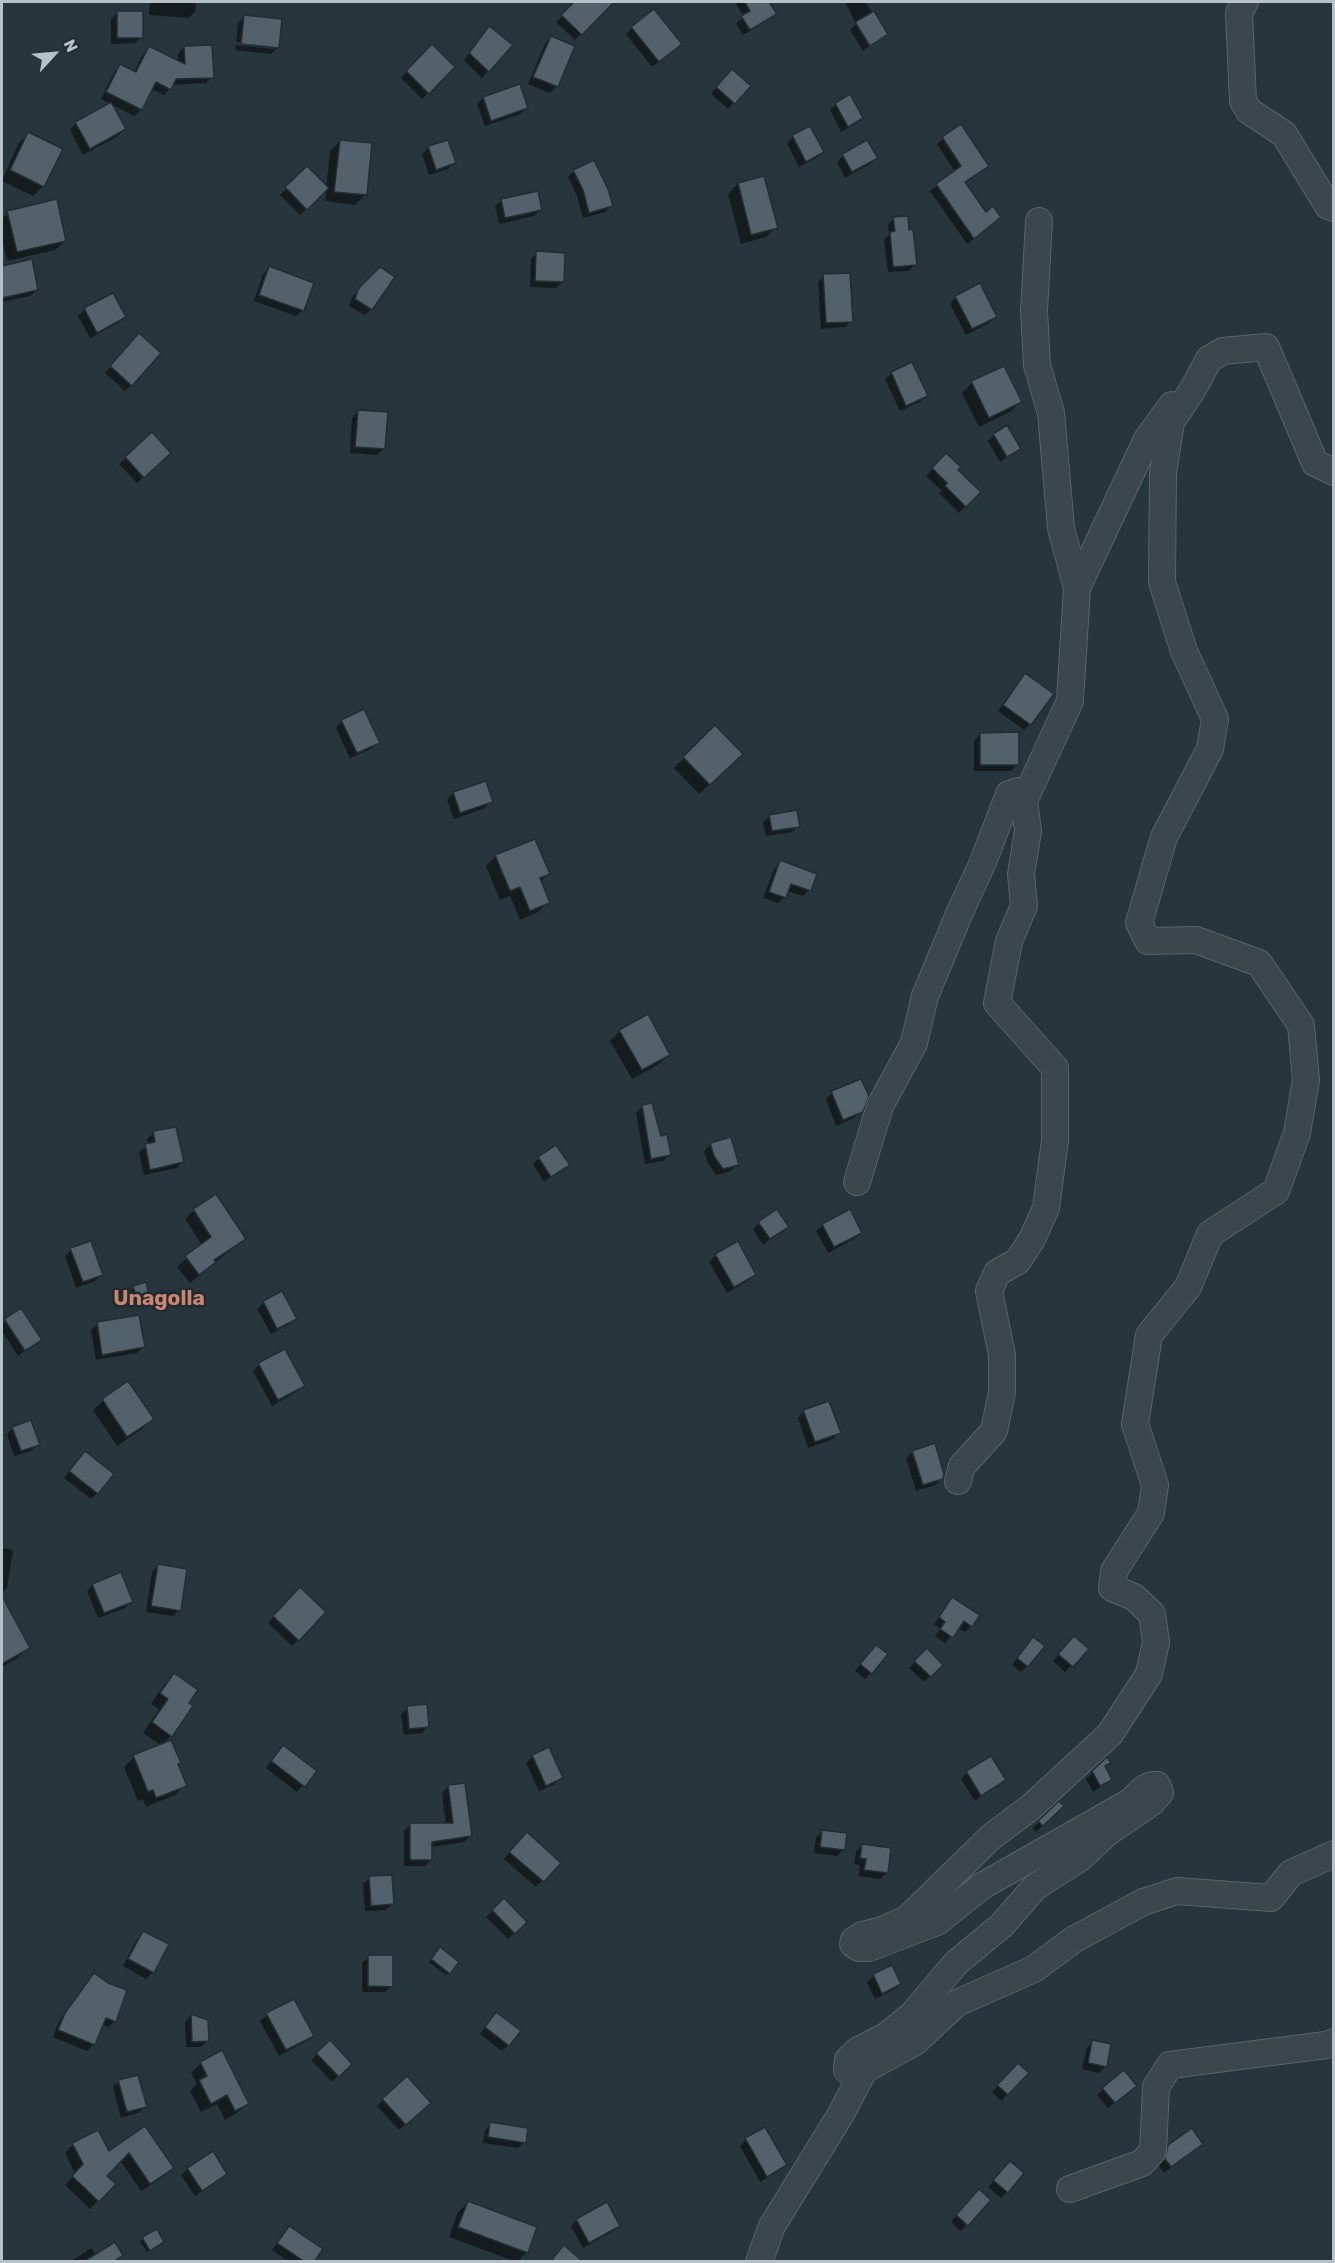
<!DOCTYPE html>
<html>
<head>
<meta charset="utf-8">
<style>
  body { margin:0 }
  #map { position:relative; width:1335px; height:2263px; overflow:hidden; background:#27353d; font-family:Rubik,sans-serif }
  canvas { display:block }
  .frame { position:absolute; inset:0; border:3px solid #b7c1c8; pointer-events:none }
  .north { position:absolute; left:24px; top:24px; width:60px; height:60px; -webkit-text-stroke:4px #202b32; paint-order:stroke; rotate:64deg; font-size:16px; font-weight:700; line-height:24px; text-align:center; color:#b7c1c8 }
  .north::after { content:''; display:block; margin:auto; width:21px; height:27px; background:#b7c1c8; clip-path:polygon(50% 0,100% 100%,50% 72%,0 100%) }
</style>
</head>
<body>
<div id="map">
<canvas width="1335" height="2263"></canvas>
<div class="frame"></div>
<div class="north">N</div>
</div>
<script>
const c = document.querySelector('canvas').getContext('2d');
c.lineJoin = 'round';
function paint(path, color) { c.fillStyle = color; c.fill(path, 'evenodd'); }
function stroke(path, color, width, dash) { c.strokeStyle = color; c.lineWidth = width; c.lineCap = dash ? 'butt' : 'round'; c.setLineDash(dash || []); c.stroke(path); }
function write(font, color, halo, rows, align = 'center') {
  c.font = font + ' Rubik,sans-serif'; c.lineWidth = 5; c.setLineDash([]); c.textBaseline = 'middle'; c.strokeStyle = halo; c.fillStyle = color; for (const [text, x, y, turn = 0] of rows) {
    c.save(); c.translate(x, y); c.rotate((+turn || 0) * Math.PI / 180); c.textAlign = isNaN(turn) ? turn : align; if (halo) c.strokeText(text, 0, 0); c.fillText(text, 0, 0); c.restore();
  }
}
const shadow = new Path2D(`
  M150,2H196L195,12L188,18L149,15Z
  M576,2H612L575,40L556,22Z
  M735,2H767L775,14L768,20L743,35L736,24L744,17Z
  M845,2H868L866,3L886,34L863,51L850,30L856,24Z
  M117,13L142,37L135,43L111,44V19Z
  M244,17L278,47L271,54L235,50L236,45L274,49V46L236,42L238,23Z
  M489,28L488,71L482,78L464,60Z
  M632,28L674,50L652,67L626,34Z
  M551,37L573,47L556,87L550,93L528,84L545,44Z
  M432,46L453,67L422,99L401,78Z
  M184,47L212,77L206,83L172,85L164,95L151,89L141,110L134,116L101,99L114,72L121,66L134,72L143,54L149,48L178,63V54Z
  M726,77L749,86L728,109L711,94Z
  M483,98L526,108L520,114L485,126L477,104Z
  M836,104L861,118L855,124L841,132L830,110Z
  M76,123L124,129L118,136L83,155L70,130Z
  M28,134L43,186L33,196L2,181L18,144Z
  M793,137L822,152L816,158L799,167L787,143Z
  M943,138L987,166L964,184L993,223L967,244L930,191L955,172L937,144Z
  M340,141L365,195L355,205L325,201L326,189L300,215L280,195L307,168L326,188L330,151Z
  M429,148L454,163L448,169L429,175L422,154Z
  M843,156L876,158L870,164L845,178L837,162Z
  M574,171L611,206L605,212L583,218L577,196L568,177Z
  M738,184L776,227L766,237L741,244L728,194Z
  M502,200L540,210L534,216L499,224L495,206Z
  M8,212L65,241L55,250L7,261L2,236V219Z
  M894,219L915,264L909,271L888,272L884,240L889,235L888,225Z
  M537,253L563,282L556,288L530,287L531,259Z
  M31,261L37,290L30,296L2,302V267Z
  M270,268L303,310L296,316L254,301L263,274Z
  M380,269L371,309L365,315L349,306L353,296Z
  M824,276L851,321L845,327L821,329L818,282Z
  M113,295L125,317L118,323L90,338L78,316L85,309Z
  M956,297L995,316L989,323L966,335L950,304Z
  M133,341L131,385L125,391L105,373Z
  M892,373L926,396L920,402L900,411L885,379Z
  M972,383L1020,402L1010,412L979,427L962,393Z
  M359,411L383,449L377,455L350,453L352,418Z
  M152,434L169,453L137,483L119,464Z
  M994,435L1019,449L1000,462L988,441Z
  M946,455L956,470L979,492L959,513L939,493L942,491L926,476Z
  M1019,682L1030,724L1024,730L998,711Z
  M342,721L378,742L371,749L350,758L336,728Z
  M715,727L741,754L699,794L674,768Z
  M980,734L1018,764L1011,771H974V741Z
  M453,793L491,801L485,808L454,819L447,800Z
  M770,816L798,826L792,832L766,836L763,822Z
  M496,856L548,874L540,882L548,902L538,912L520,920L510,896L500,900L486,866Z
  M780,862L809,890L803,896L787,891L785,897L778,903L763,898L774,869Z
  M620,1031L668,1055L659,1064L632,1079L610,1041Z
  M832,1093L861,1111L854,1118L836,1126L826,1099Z
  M643,1106L669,1155L663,1161L645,1164L636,1113Z
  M154,1133L183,1162L176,1168L144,1175L139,1152L148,1145L147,1139Z
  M711,1144L737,1164L731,1171L716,1175L708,1163L704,1151Z
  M539,1158L568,1165L544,1182L533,1164Z
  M216,1196L244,1239L190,1283L177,1267L202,1245L185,1219L194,1210Z
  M759,1223L787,1226L763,1245L753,1229Z
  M823,1225L860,1233L854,1239L828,1253L816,1231Z
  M71,1250L102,1275L95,1281L76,1288L65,1256Z
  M716,1255L755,1275L748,1281L727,1293L709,1262Z
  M134,1287L149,1297L135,1303L131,1290Z
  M264,1302L295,1318L288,1325L271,1334L257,1309Z
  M20,1310L40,1339L18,1356L2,1331V1324Z
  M98,1324L143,1347L137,1353L96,1360L91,1330Z
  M259,1365L303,1386L296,1392L272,1406L253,1371Z
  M128,1384L152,1419L142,1429L117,1446L93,1410L103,1401Z
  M804,1411L839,1433L833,1439L808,1448L798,1418Z
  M13,1428L38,1444L31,1451L14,1456L7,1434Z
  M913,1452L942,1478L935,1485L916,1491L906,1458Z
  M79,1459L97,1493L91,1499L64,1478Z
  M2,1548L13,1550L7,1588L2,1593Z
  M158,1566L179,1610L173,1616L146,1612L152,1572Z
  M93,1585L131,1601L125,1608L98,1618L87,1591Z
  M300,1589L324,1612L292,1646L268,1623Z
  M952,1599L971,1626L965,1632L958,1628L945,1643L935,1636L940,1629L934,1624Z
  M6,1607L28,1648L18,1658L2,1667V1610Z
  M1068,1644L1087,1649L1065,1672L1053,1661Z
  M1027,1645V1666L1021,1672L1012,1665Z
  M927,1650L941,1665L924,1682L909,1668Z
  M870,1653L871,1673L865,1679L855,1671Z
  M174,1675L171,1736L161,1745L176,1766L185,1785L175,1795L146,1807L143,1799L138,1801L124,1767L134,1757L161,1745L143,1733L159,1709L151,1704L164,1685Z
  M408,1708L428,1727L421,1733L404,1735L401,1714Z
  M548,1749L561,1777L555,1784L539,1791L526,1763L533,1757Z
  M277,1753L315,1771L297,1792L266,1768Z
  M1107,1759L1109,1763L1104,1768L1111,1779L1093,1792L1086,1779Z
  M967,1772L1004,1780L975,1801L961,1779Z
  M448,1787L470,1836L464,1842L431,1847V1860L425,1866H404V1831L410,1825H446L442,1793Z
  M1059,1803L1062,1806L1036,1832L1033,1828Z
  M823,1831L844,1849L837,1856L814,1853L816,1838Z
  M521,1840L559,1863L536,1887L504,1859Z
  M862,1846L886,1873L880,1879L859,1876L860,1865L854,1864L856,1852Z
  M370,1878L393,1903L386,1910L365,1911L363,1884Z
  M504,1900L525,1922L508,1939L486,1917Z
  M144,1932L153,1972L146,1979L123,1966L137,1939Z
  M437,1952L449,1973L446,1975L429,1962Z
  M369,1956L391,1986L385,1992H362V1963Z
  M891,1967L899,1984L893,1990L875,1999L867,1982L874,1976Z
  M88,1981L115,2021L108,2027L101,2025L93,2045L87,2051L53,2037L59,2021Z
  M293,2001L312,2035L305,2042L279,2056L260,2021L267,2015Z
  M191,2015L208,2041L201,2047H186L185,2022Z
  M490,2020L508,2045L502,2051L480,2034Z
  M1093,2041L1109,2045L1105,2067L1099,2073L1082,2069L1087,2048Z
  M330,2042L350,2064L332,2082L311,2060Z
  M201,2063L247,2104L237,2113L225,2120L217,2104L201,2112L190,2091L197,2084L191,2073Z
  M1018,2065L1027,2073L1001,2101L992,2092Z
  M119,2081L145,2107L138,2113L121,2118L113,2087Z
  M1103,2089L1128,2092L1108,2108L1097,2095Z
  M383,2100L423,2109L399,2130L377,2106Z
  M491,2124L524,2142L518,2148L483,2143L485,2130Z
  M145,2128L172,2167L164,2176L141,2191L120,2160L105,2176L98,2201L90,2209L65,2185L75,2174L65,2153L73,2145L109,2153Z
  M746,2139L785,2165L779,2171L760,2182L740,2146Z
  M1201,2144L1164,2173L1159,2166L1162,2153L1169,2146Z
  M188,2169L225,2174L195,2196L181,2175Z
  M1004,2169L1007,2192L1001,2198L988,2187Z
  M973,2197L967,2225L960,2231L951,2222Z
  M468,2203L527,2252L517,2262L449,2237L458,2212Z
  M577,2220L618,2226L612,2232L583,2248L571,2226Z
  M289,2228L312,2262H289L272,2250Z
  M143,2239L160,2245L147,2252L140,2241Z
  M91,2248L96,2255H121L114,2262H70Z`);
const building = new Path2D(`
  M574,2H614L582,35L561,15Z
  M745,2H769L777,14L750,30L741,16L750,11Z
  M654,9L682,44L659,62L631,27Z
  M117,11H143V38H117Z
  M874,11L888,34L870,46L855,22Z
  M244,15L282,19L279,48L241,44Z
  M489,26L513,45L489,72L469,53Z
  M551,36L575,46L558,87L533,77Z
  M432,44L455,67L429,94L406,71Z
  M212,45L214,78L176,79L171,90L156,82L142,110L106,92L120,64L136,72L149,46L185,64L184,46Z
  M732,69L751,86L735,104L716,87Z
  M520,84L528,108L491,121L483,97Z
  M850,94L863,118L848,127L835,103Z
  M111,102L126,129L90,149L75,122Z
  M961,124L989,166L965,182L986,212L993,206L1001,217L974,239L936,184L961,166L942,137Z
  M810,126L824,152L806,162L792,135Z
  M28,132L63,149L44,187L10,170Z
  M340,140L372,143L367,195L334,192Z
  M448,140L456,163L436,170L428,146Z
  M867,140L878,158L852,172L842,154Z
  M594,160L608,189L613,206L589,213L583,190L573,170Z
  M307,166L329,188L307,210L285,187Z
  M764,176L778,228L751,235L738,183Z
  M538,191L542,210L505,218L501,199Z
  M57,199L66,241L17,252L7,211Z
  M908,216L909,230L913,229L917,265L893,267L890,232L895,231L893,217Z
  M536,251L565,253L564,282L535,281Z
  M32,259L38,290L2,298V266Z
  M269,266L314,283L304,311L259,295Z
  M380,267L395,277L372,310L355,299L359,288Z
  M850,273L853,322L826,323L823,274Z
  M980,283L997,317L972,329L955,296Z
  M113,293L126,317L97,333L84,308Z
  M139,333L161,353L132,386L110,366Z
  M912,362L928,396L906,406L891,372Z
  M1004,366L1022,402L989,418L971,381Z
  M358,410L388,412L385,449L355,447Z
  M1007,425L1021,449L1007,457L993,434Z
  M152,432L171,453L144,478L125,457Z
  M946,453L961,467L958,470L981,492L966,507L945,486L947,483L932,468Z
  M1025,673L1054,694L1031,725L1003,705Z
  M364,709L380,743L357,753L341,720Z
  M715,725L743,754L710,785L683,757Z
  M1019,732V765H980V733Z
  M486,781L493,802L460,813L453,792Z
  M797,810L800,827L772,831L769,815Z
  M535,839L550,874L540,878L550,903L530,911L520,887L510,891L495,855Z
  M780,860L817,874L811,891L791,884L786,898L769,892Z
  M648,1014L670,1055L642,1070L619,1030Z
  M861,1079L869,1096L863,1112L843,1120L831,1091Z
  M652,1103L661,1136L667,1134L671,1155L651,1159L642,1105Z
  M176,1127L184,1162L150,1170L145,1144L155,1142L153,1131Z
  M731,1137L739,1165L723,1169L714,1156L710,1143Z
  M556,1145L570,1165L551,1177L538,1157Z
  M216,1194L246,1239L214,1260L216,1262L199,1275L185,1256L211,1237L193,1209Z
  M777,1209L789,1227L770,1239L758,1222Z
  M850,1209L862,1233L834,1247L822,1224Z
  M91,1241L103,1275L83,1282L70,1248Z
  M738,1241L756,1275L734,1287L715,1254Z
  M146,1282L150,1298L137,1302L133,1286Z
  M282,1291L297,1319L277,1329L263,1301Z
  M21,1308L42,1340L25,1351L4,1319Z
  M139,1315L145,1347L102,1355L97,1322Z
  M285,1349L305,1386L278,1400L258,1363Z
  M128,1381L154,1419L127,1437L102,1399Z
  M829,1401L841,1433L815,1442L803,1410Z
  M31,1420L40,1445L21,1451L12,1427Z
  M935,1443L944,1474L943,1479L923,1485L912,1451Z
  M85,1451L114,1474L98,1494L69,1471Z
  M158,1564L187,1569L181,1611L151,1606Z
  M121,1572L133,1602L104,1613L92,1584Z
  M300,1587L326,1612L299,1641L273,1616Z
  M2,1596L30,1648L2,1664Z
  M952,1597L980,1615L972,1627L964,1621L953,1638L940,1629L945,1622L939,1617Z
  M1074,1636L1089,1649L1073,1667L1058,1654Z
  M1033,1637L1045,1646L1028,1667L1017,1658Z
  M876,1645L888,1654L872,1674L860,1664Z
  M927,1648L943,1665L931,1677L914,1661Z
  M174,1673L198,1690L189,1703L193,1706L172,1737L152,1722L168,1699L160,1693Z
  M427,1704L429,1727L409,1729L407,1706Z
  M171,1740L181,1763L178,1764L187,1786L156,1798L153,1790L148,1792L133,1755Z
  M283,1745L317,1771L305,1787L271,1761Z
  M549,1747L563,1778L546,1786L532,1755Z
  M991,1756L1006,1780L981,1796L966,1771Z
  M1107,1757L1111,1763L1105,1766L1112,1780L1100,1786L1092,1771Z
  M465,1783L472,1836L432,1842V1860H410V1823H453L448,1785Z
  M1059,1801L1064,1806L1043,1826L1038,1821Z
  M822,1830L847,1833L845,1850L820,1847Z
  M527,1832L561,1863L544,1882L509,1852Z
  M862,1844L891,1848L888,1873L864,1870L866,1859L860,1858Z
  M392,1875L394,1904L371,1906L369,1876Z
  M504,1898L527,1922L515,1934L492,1910Z
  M143,1931L169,1944L154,1973L128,1959Z
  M440,1947L459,1962L450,1974L431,1959Z
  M368,1955H393V1987L368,1986Z
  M892,1965L901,1984L882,1994L873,1974Z
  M94,1973L108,1983L127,1990L116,2022L106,2018L95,2045L58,2030L65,2013Z
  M294,1999L314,2036L286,2050L266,2013Z
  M496,2012L521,2031L509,2046L485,2027Z
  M191,2014L208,2020L209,2041L192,2042Z
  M330,2040L352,2064L339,2077L316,2053Z
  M1092,2040L1111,2044L1107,2067L1088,2063Z
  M222,2050L249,2104L235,2111L227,2095L211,2104L199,2080L207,2076L200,2062Z
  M1018,2063L1029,2073L1008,2095L997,2085Z
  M1124,2070L1137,2086L1115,2103L1102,2088Z
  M138,2075L147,2107L127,2112L118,2080Z
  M407,2076L431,2103L406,2125L382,2099Z
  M490,2122L528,2128L526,2143L488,2137Z
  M145,2126L174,2168L150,2184L129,2153L107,2176L116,2184L99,2202L72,2176L83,2164L72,2143L98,2130L109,2151Z
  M765,2127L787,2165L767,2177L745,2138Z
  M1192,2128L1203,2144L1171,2167L1165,2159L1168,2145Z
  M213,2151L227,2174L202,2191L187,2168Z
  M1010,2161L1024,2173L1008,2193L993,2180Z
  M979,2189L991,2200L968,2226L956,2215Z
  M468,2201L537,2227L528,2253L458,2227Z
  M607,2202L620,2226L589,2243L576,2219Z
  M289,2226L323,2249L314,2262H305L277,2243Z
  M157,2229L164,2242L150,2251L142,2237Z
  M115,2242L123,2255L113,2262H83Z
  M564,2245L583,2262H550Z`);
const minor = new Path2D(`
  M1245,2L1239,13L1243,101L1249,111L1284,134L1328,206L1334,208
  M1334,472L1315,463L1266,347L1223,351L1209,359L1193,389L1171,422L1163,473L1162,582L1184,651L1215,719L1210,749L1164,837L1139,923L1148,941L1196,940L1259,963L1301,1025L1306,1080L1297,1133L1276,1191L1210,1234L1188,1287L1149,1335L1135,1424L1155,1485L1151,1513L1114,1571L1112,1588L1134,1597L1152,1614L1156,1642L1149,1674L1110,1734L1031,1807L991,1837L907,1919L882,1930L862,1935L854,1940L853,1944L859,1948H869L937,1922L982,1886L1130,1802C1139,1794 1145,1784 1157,1785L1160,1793L1151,1803L1107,1833L1079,1859L1035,1887L1002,1925L956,1963L911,2016L886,2036L857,2051L848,2060L847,2070L853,2073L864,2070L915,2042L957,2003L1034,1969L1073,1940L1143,1902L1177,1891L1271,1898L1291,1873L1334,1854
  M1077,588L1147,439L1172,405
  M857,1182L880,1106L914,1043L925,996L960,912L983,862L1009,794L1018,791L1024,801
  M958,1481L962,1466L994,1431L1002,1392V1355L989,1291L997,1273L1018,1261L1032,1239L1046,1208L1055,1140V1068L997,1003L1009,941L1024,906L1021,874L1028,831L1024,801L1070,701L1077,588L1061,528L1051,413L1037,365L1034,311L1039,221
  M1070,2189L1142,2163L1153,2151L1156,2087L1170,2065L1326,2045L1334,2042
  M759,2262L772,2226L841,2114L864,2070`);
const quarterNames = [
  ["Unagolla",159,1299]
];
paint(shadow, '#0007');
paint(building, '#53626a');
stroke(building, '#222d34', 1.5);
stroke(minor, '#59646b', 28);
stroke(minor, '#3b464d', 26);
write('bold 21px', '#cb866f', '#202b32', quarterNames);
</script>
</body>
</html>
